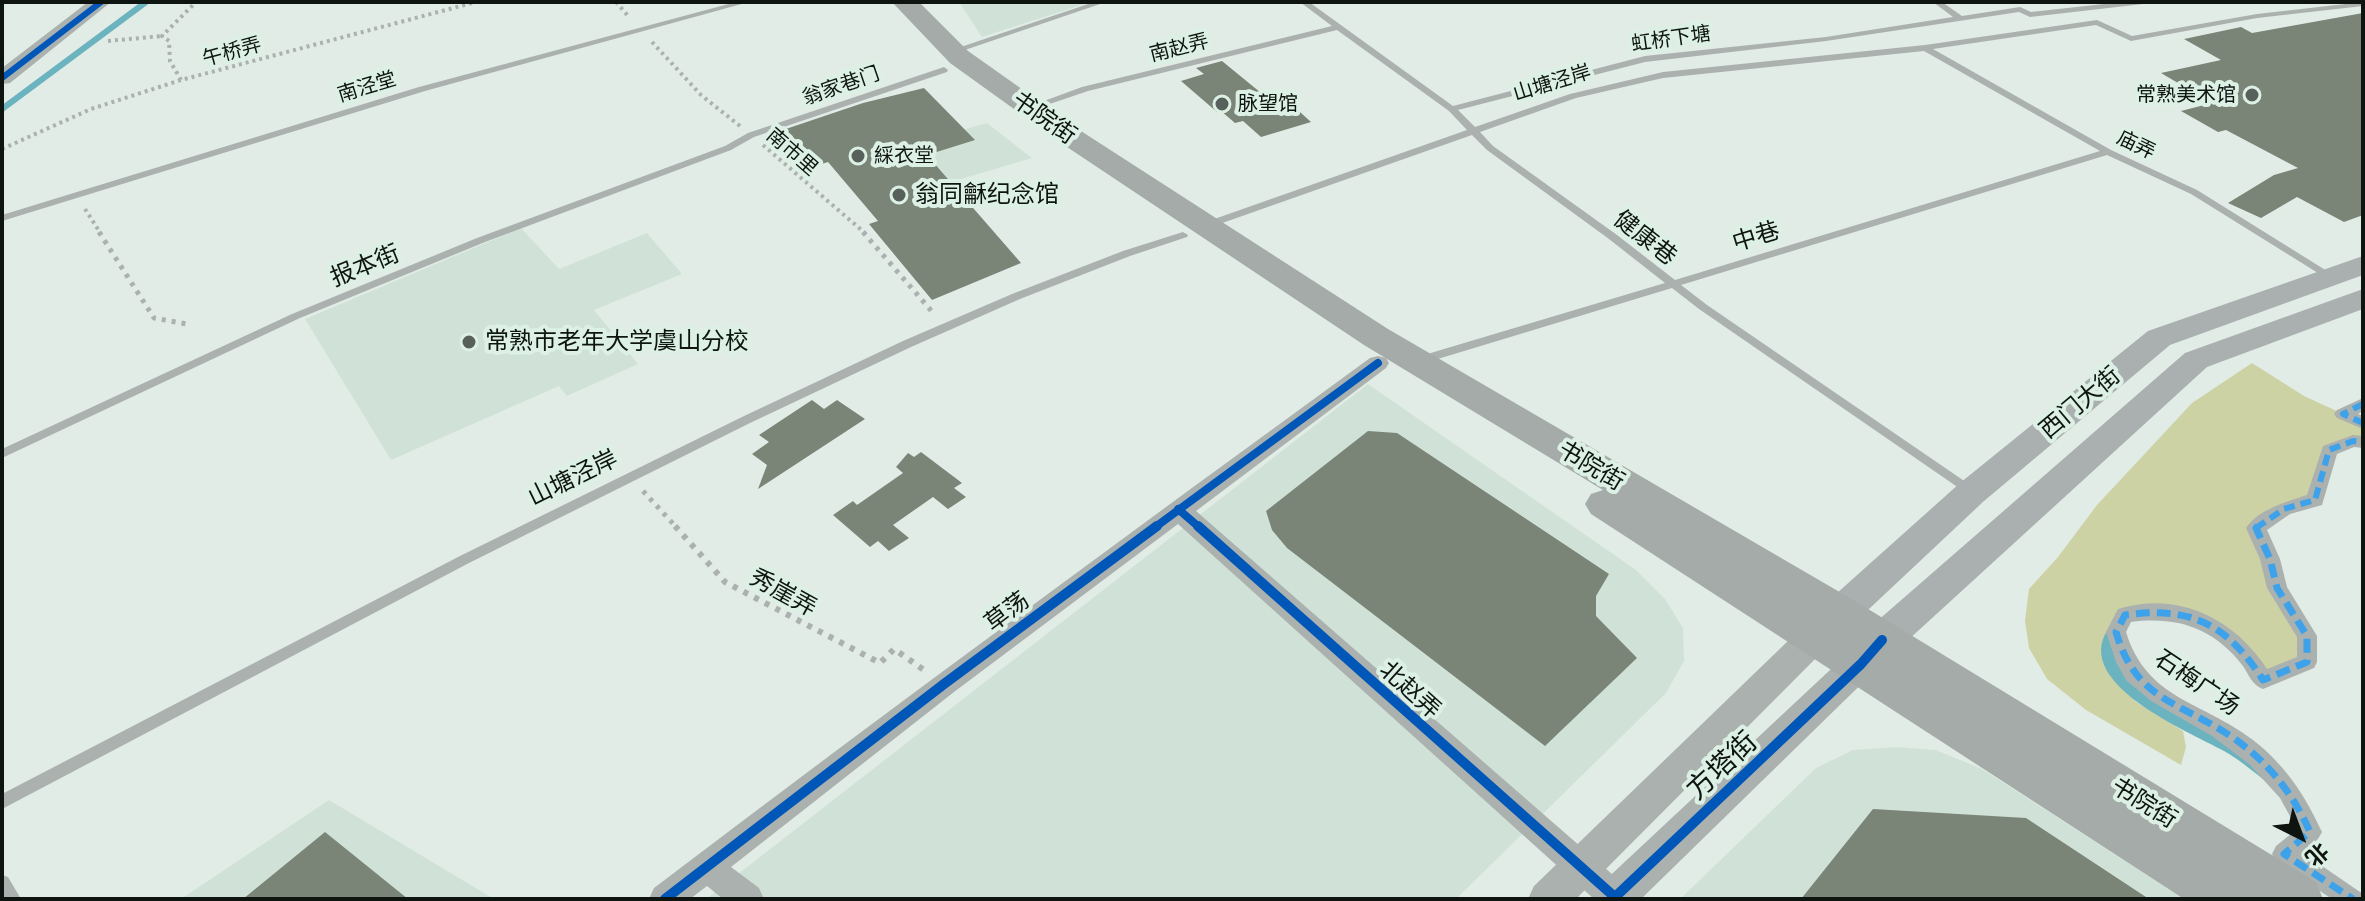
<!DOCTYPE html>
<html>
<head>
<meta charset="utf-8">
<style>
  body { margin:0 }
  #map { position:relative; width:2365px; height:901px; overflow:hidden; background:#e1ece6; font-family:"Public Sans","Noto Sans SC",sans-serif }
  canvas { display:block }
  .frame { position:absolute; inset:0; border:4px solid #0e1511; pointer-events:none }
  .north { position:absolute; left:2261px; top:797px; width:80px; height:80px; -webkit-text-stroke:6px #ddf0e5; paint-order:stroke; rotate:138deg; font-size:22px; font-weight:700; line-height:32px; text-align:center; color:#0e1511 }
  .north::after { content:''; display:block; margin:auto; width:28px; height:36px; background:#0e1511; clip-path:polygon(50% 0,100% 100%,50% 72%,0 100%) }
</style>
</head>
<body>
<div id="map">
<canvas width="2365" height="901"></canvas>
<div class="frame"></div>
<div class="north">北</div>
</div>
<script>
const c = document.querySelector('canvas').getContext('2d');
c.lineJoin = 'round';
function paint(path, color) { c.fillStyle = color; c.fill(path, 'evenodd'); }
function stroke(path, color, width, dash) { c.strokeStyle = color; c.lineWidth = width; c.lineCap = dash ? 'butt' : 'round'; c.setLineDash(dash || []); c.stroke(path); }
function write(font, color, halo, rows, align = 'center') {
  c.font = font + ' "Public Sans","Noto Sans SC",sans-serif'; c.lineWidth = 8; c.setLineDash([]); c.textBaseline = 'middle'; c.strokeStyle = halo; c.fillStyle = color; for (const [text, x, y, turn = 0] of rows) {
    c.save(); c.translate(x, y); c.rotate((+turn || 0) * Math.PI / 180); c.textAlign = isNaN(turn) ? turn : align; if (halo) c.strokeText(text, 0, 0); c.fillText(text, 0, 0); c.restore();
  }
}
const built = new Path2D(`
  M959,2H1091L982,37Z
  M987,123L1032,158L948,183L887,151Z
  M521,228L559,269L647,233L682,274L594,310L638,364L567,396L559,386L391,460L305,319Z
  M1368,384L1636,570L1665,599L1683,628L1684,661L1666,693L1456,899H706Z
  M1897,747L1936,750L1982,769L2184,899H1680L1816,768L1853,750Z
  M329,800L494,899H181Z`);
const green = new Path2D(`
  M2252,363L2304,396L2363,423V442L2329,450L2315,500L2257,528L2307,636V662L2263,680L2205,621L2125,615L2107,669L2136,702L2183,731L2186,747L2181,765L2086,710L2047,679L2029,648L2025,621L2029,589L2058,557L2097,505L2192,403Z`);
const water = new Path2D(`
  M2112,624L2127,665L2231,736L2269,784C2254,772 2240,760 2224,751C2188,731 2064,681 2112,624Z`);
const stream = new Path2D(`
  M2,109L146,2`);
const building = new Path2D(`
  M2363,13V215L2344,222L2297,197L2261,218L2228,203L2274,175L2298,168L2226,130L2218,132L2181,111L2212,103L2161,73L2221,60L2184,39L2241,27L2252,33Z
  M1222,61L1266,97L1279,93L1311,122L1261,137L1243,121L1235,123L1221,111L1217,112L1181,81L1204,74L1196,68Z
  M924,88L975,140L927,155L1021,263L932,300L869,224L878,221L828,162L806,169L771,134L863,103Z
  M812,400L824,409L837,400L865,419L758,489L767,465L752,454L769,442L759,435Z
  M1368,431L1397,433L1609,574L1596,596V616L1637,658L1545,746L1287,548L1272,530L1266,511Z
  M921,452L962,483L954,488L966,497L948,509L933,497L893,525L909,538L889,551L878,541L870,547L833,515L853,501L857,505L903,473L896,467L908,453L914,457Z
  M1873,809L2026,818L2149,899H1801Z
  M325,832L408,899H243Z`);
const pathFar2 = new Path2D(`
  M616,2L629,17
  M108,41L162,36
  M652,42L701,95L740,126
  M181,80L170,61L169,41L162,36L196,2
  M763,145L866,234
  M2,149L91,109L181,80L476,2
  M85,209L101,234`);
const pathFar1 = new Path2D(`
  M99,232L154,318L187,324
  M863,232L935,315
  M643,491L677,528`);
const path = new Path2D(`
  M675,526L725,582L880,663L894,649L924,670`);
const service = new Path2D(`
  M736,2H749L425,91L2,221V215L419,87Z
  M1094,2H1106L956,53L949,51Z
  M1300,2H1309L1453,106L1645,56L1826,37L1953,17L1933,2H1942L1962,16L2020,7L2031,12L2122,2H2147L2143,4L2030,17L2019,12L1826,41L1645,62L1458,110L1475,127L1570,94L1663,72L1925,45L2097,20L2132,36L2257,14L2363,2V6L2257,18L2131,41L2096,25L1933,49L2111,150L2197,190L2335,276L2330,279L2326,278L2191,194L2107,155L1681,285L1707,305L1976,489L1978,492L1976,495L1972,497L1699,309L1672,288L1418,365L1414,364L1412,361L1414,358L1665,283L1609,239L1487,150L1472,135L1211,227H1203V223L1467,130L1449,111L1337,30L1088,91L1032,110H1026L1025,108L1082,87L1332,26ZM1924,51L2100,151L1675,280L1617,235L1493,146L1480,132L1576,98L1663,78Z
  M944,67L948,70L947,72L754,137L731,150L485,242L300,318L2,458V449L292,314L477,238L725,146L748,133Z
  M1183,232L1188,235L1187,237L1130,256L1020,299L911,347L750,423L469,563L2,809V794L460,556L742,417L903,341L1012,294L1123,251Z
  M2,875L8,877L21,899H4L2,896Z`);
const pedestrian = new Path2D(`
  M2363,398V411L2358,414L2363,416V429L2337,418L2334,414L2337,410Z
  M2353,435L2363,436V448L2354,447L2337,454L2322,505L2290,514L2267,530L2280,559L2287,587L2317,636V662L2314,668L2263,689C2252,685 2249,675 2243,666C2214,628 2177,616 2131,622L2126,632C2147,700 2202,701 2253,740C2285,765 2305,795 2322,832L2318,839L2303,853L2363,894V899H2332L2276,862L2272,854L2276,846L2297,829L2280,798L2249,764L2212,736L2151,701L2126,680L2116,662L2106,632L2118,609C2178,590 2235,619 2267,669L2297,657V637L2267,588L2260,559L2246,528C2259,509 2286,502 2307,495L2323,446Z`);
const minor = new Path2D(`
  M1378,356L1386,358L1389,363L1386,368L1196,511L1628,888L1633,899H1594L1178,524L954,692L731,867L759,888L764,899H723L707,886L690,899H649L654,888C891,708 1130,533 1370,358Z`);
const tertiary = new Path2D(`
  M88,2H111L10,83L2,84V68Z
  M1829,609L1841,613L1846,623L1841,633L1576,899H1528L1534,886L1817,613Z
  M1873,637L1885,641L1890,651L1885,661L1641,899H1593L1599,886L1861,641Z`);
const secondary = new Path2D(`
  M2363,256V275L2170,345L1984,501L1853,624L1840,628L1827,624L1821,613L1827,602L1960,483L2148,331Z
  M2363,289V309L2207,367L1896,651L1882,656L1868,651L1863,640L1868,629L2185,353Z`);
const primary = new Path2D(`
  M892,2H919L968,51L1084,133L1388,329L1855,601L2316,882L2323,899H2184L1591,514L1585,504L1591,494L1603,490L1364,345L1064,145L950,63Z`);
const quietFar1 = new Path2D(`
  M2363,404L2343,414L2363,423
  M2256,528L2284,509L2315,500L2329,450L2353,441L2363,442`);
const quiet = new Path2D(`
  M2258,526L2256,528L2270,559L2277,588L2307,636V662L2263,680C2227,624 2191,606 2125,615L2116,632C2136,701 2179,701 2232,737C2267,761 2293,793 2310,832L2284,854L2353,899`);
const cyclewayFar2 = new Path2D(`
  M2,78L101,2`);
const cyclewayFar1 = new Path2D(`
  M1178,509L1200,528
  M1154,528L1378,363`);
const cycleway = new Path2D(`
  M1198,526L1617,899
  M665,899L944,684L1157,526
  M1613,899L1861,664L1882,640`);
const markers = [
  [2252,95,8,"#58605c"],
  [1222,104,8,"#58605c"],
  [858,156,8,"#58605c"],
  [899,195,8,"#58605c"],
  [469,342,8,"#58605c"]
];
const farStreetnames = [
  ["虹桥下塘",1671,39,-8],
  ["南赵弄",1179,48,-14],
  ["午桥弄",232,52,-15],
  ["山塘泾岸",1552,83,-17],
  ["翁家巷门",841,86,-19],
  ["南泾堂",367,87,-17],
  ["庙弄",2136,145,26],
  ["南市里",792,152,41]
];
const farPoinames = [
  ["常熟美术馆",2236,95,"right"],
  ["脉望馆",1238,104],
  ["綵衣堂",874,156]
];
const streetNames = [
  ["书院街",1044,118,35],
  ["中巷",1756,237,-17],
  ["健康巷",1645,238,38],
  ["报本街",365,266,-22],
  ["西门大街",2080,403,-40],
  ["书院街",1591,466,31],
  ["山塘泾岸",573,478,-26],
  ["秀崖弄",783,593,29],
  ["草荡",1007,612,-37],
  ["石梅广场",2197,683,34],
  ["北赵弄",1410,690,42],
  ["书院街",2144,803,32]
];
const poiNames = [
  ["翁同龢纪念馆",915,195],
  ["常熟市老年大学虞山分校",485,342]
];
const nearStreetnames = [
  ["方塔街",1722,766,-43]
];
paint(built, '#d0e2d8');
paint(green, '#cdd2a5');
paint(water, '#6bb3bf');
stroke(stream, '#6bb3bf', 6);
paint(building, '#7a8577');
stroke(pathFar2, '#abb1af', 4, [3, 4]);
stroke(pathFar1, '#abb1af', 5, [4, 6]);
stroke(path, '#abb1af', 6, [5, 7]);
paint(service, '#abb1af');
paint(pedestrian, '#abb1af');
paint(minor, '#abb1af');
paint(tertiary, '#abb1af');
paint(secondary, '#aab0af');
paint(primary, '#a4aba8');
stroke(quietFar1, '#3da2ea', 6, [11, 6]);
stroke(quiet, '#3da2ea', 7, [14, 7]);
stroke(cyclewayFar2, '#0057b8', 6);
stroke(cyclewayFar1, '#0057b8', 8);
stroke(cycleway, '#0057b8', 10);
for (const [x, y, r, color] of markers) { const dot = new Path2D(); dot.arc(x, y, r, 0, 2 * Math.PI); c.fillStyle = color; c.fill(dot); stroke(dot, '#ddf0e5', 3); }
write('20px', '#0e1511', '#ddf0e5', farStreetnames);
write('20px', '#0e1511', '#ddf0e5', farPoinames, 'left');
write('24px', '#0e1511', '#ddf0e5', streetNames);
write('24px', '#0e1511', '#ddf0e5', poiNames, 'left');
write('28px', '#0e1511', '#ddf0e5', nearStreetnames);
</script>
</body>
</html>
